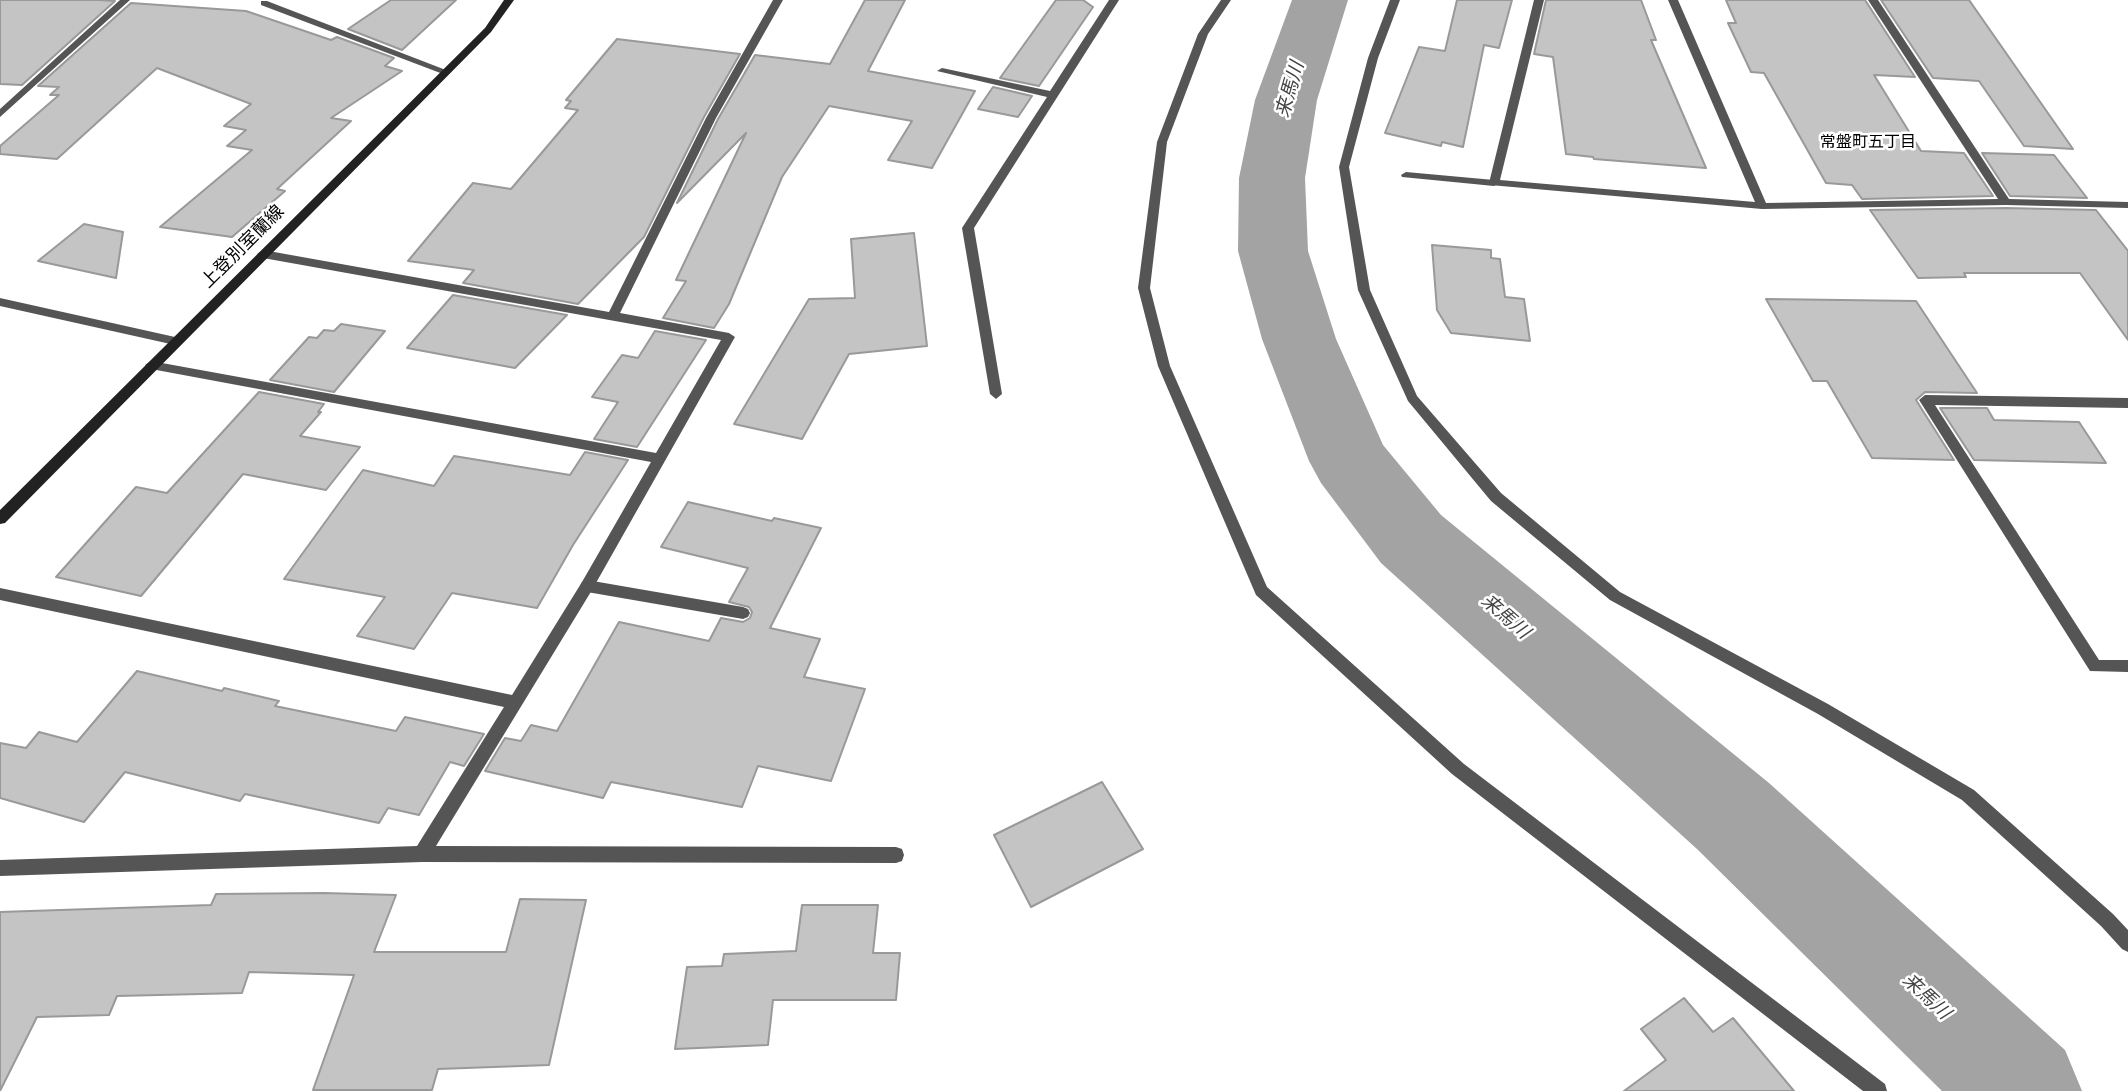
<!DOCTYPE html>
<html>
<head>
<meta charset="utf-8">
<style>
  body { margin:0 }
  canvas { display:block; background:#fff }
</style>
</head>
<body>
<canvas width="2128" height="1091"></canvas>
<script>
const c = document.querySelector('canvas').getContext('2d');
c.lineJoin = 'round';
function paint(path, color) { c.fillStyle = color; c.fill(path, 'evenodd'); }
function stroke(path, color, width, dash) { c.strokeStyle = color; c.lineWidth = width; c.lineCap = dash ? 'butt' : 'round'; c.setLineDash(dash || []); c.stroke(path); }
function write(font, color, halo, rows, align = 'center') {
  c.font = font + ' Overpass,"Noto Sans JP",sans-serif'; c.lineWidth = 5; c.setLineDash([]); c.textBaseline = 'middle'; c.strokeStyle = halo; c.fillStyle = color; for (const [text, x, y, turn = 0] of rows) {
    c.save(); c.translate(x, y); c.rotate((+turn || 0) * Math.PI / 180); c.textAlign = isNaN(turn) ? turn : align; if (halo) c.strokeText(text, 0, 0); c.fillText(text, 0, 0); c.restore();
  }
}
const river = new Path2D(`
  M1292,0H1348L1317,100L1305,178L1308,251L1336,339L1383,445L1441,515L1769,783L2065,1050L2082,1091H1942L1697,849L1381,563L1321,483L1309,461L1262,339L1238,251L1239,178L1255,100Z`);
const building = new Path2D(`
  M0,0H98L115,1L22,85L0,84Z
  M391,0H456L402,50L348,29Z
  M865,0H905L868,71L975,91L932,168L888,160L912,121L829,106L782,177L729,304L714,328L663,318L686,281L676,280L746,133L677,203L718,119L755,55L830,64Z
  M1056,0H1083L1093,7L1039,86L1000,78Z
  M1457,0H1512L1499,48L1484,45L1463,147L1442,142L1441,146L1385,133L1419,47L1445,51Z
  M1546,0H1641L1656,40H1651L1706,168L1594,159L1593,157L1566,154L1553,57L1534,54Z
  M1726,0H1865L1915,77L1874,75L1921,151L1964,153L1993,196L1862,199L1852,185L1826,183L1764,73L1751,72L1728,23H1736Z
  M1881,0H1969L2073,149L2024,146L1979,81L1933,78Z
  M131,3L246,11L331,40L337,37L394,58L385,66L402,71L331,118L351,121L277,189L285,191L232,237L160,227L252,150L227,146L246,130L224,126L251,104L157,68L57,159L0,154V146L59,95H50L59,87L38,86Z
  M617,39L740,54L704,117L644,237L578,304L463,283L474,270L408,261L473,183L511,189L578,110L565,108L571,101L566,100Z
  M993,87L1032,96L1018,117L978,109Z
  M1982,153L2054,155L2087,198L2010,196Z
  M2006,208L2096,210L2128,251V340L2080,273H1964L1966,277L1918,278L1870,210Z
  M84,224L123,232L116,278L38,261Z
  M914,233L927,346L849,354L802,439L734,424L809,299L855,298L851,239Z
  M1432,245L1491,250V258L1500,259L1505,297L1524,299L1530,341L1451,333L1437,310Z
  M453,295L567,315L515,368L407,348Z
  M1766,299L1916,301L1977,393L1925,392L1916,400L1954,460L1872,458L1827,381H1813Z
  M341,324L385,331L334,392L270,380L309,337L317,338L324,330L334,331Z
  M655,331L706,340L637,447L594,439L618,402L592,397L622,355L638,358Z
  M259,392L324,404L318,412H321L300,436L360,447L326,490L243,474L141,596L56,577L136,487L167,493Z
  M1940,408H1987L1994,420L2079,422L2106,463L1974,460Z
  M585,452L628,460L573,545L537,608L452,593L414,649L357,636L385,597L284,579L363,470L434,486L454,456L570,475Z
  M688,502L772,521L774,518L821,528L770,628L820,639L804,677L865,689L831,781L758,766L742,807L611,782L603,798L485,771L505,738L521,741L531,725L557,731L619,622L709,641L721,618L743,622L750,618L752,612L749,607L729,602L748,568L661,547Z
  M137,671L222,691L224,688L279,701L275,706L396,731L405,717L484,734L464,766L450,762L419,815L388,808L379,823L245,794L240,801L125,772L84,822L0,798V743L26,748L39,732L77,742Z
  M1102,782L1143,849L1031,907L994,835Z
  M324,893L396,895L374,952H506L520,899L586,900L549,1065L438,1069L432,1090H313L354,975L249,972L242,993L117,996L109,1015L37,1017L0,1091V912L211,905L216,894Z
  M802,905H878L873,953H900L896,1000H773L768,1045L675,1049L687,967L722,966L724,954L796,951Z
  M1684,998L1713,1032L1733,1018L1794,1091H1624L1666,1060L1641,1029Z`);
const service = new Path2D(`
  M1221,0H1231L1208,34L1167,142L1150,288L1170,366L1267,587L1464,764L1885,1084L1887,1091H1863L1452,774L1256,595L1158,366L1138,288L1157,142L1198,34Z
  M1390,0H1400L1378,58L1349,167L1370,290L1417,396L1501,493L1620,592L1828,704L1974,790L2113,914L2128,930V952L2122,949L2101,926L1962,800L1818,714L1610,600L1491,501L1408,401L1358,290L1339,167L1368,58Z
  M261,1H267L451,72L443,74L261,5Z
  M1406,172L1494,180L1499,183L1494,186L1402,177L1401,175Z
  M587,580L743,607L748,609L750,613L748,617L743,619L587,592L582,590L580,586L582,582Z`);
const minor = new Path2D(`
  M120,0H130L0,117V109Z
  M773,0H783L716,118L620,313L729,333L735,337L592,590L436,846L896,847L902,849L904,855L902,861L896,863L422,862L0,876V860L417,846L504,707L0,600V588L512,695L582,582L651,462L151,369L145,365L151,361L656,453L721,340L263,258L257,254L263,250L609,312L706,118Z
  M1109,0H1119L974,228L1002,394L996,399L990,394L962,228L1047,97L937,71L942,68L1050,91Z
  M1534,0H1544L1500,180L1755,202L1668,0H1678L1766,203L1998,199L1868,0H1878L2009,199L2128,202V208L2006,205L1762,209L1490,185L1489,183Z
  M0,298L175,337L181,341L175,345L0,306Z
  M1925,395L2128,398V408L1935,405L2099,660H2128V672L2090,671L1921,403L1919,400Z`);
const secondary = new Path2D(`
  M504,0H514L491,32L5,523L0,524V510L485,28Z`);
const farNeighbourhoodnames = [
  ["常盤町五丁目",1868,144]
];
const streetNames = [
  ["上登別室蘭線",244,248,-45]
];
const waterNames = [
  ["来馬川",1292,90,-74],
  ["来馬川",1504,618,41],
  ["来馬川",1925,998,43]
];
paint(river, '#a3a3a3');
paint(building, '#c4c4c4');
stroke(building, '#999', 2);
paint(service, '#555');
paint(minor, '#555');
paint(secondary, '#222');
write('16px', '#000', '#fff', farNeighbourhoodnames);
write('18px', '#000', '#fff', streetNames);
write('italic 19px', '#444', '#fff', waterNames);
</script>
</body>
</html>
